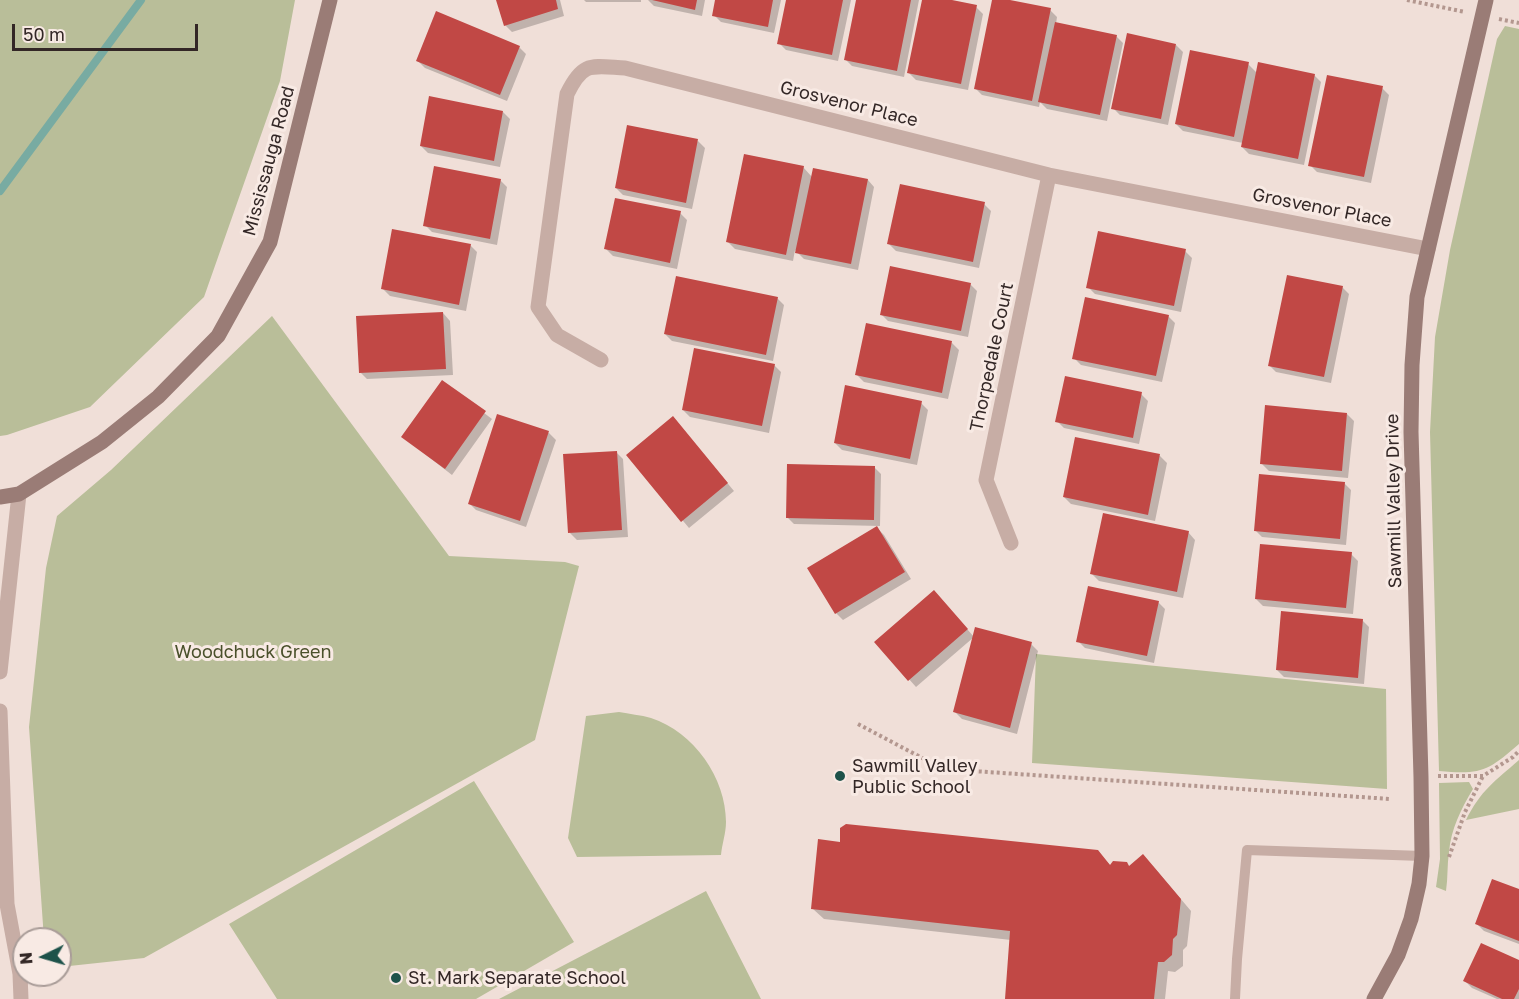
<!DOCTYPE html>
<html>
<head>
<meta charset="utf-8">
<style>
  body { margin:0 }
  #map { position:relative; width:1519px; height:999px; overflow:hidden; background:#f0dfd8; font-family:"Golos Text",sans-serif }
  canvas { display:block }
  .north { position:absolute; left:12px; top:927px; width:60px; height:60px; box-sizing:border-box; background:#f8eae4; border:2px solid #a99c98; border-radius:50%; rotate:265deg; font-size:16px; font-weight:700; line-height:24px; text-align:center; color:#332726 }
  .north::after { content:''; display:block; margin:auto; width:21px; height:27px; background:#1d524a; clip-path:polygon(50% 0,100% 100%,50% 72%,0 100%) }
  .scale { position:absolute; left:12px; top:24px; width:186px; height:27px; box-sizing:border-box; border:3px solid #332726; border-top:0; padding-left:8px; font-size:18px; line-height:21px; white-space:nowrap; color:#332726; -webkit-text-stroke:4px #f8eae4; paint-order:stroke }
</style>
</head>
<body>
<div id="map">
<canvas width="1519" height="999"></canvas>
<div class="north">N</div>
<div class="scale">50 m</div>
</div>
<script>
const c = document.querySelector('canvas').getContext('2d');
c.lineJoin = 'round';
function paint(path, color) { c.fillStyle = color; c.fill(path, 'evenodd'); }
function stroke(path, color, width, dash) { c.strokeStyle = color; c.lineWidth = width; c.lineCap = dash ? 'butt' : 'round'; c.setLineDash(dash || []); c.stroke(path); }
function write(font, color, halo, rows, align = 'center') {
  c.font = font + ' "Golos Text",sans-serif'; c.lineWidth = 6; c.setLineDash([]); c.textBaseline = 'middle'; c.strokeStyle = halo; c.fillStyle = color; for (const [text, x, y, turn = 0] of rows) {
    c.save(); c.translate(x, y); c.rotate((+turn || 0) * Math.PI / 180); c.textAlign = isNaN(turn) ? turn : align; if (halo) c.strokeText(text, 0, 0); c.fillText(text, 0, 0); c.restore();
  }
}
const green = new Path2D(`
  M0,0H295L280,81L204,297L90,407L7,435L0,436Z
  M1505,26L1519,29V744C1488,771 1481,775 1439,771L1430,432L1435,337L1450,250L1497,39Z
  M272,316L449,556L565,562L579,566L535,740L144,958L60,967V939H44L29,727L46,568L57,516L111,470Z
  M1036,654L1386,689L1387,789L1032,763Z
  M619,712C629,714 641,715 651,718C694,732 726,778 726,822C726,833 722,844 721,855L577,857L568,838L586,716Z
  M1519,760V809L1466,820C1481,790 1495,781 1519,760Z
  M474,781L574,942L476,999H277L229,924Z
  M1469,782L1473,789C1461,809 1451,829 1449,852C1447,865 1448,878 1446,891L1436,887L1440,859L1439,783Z
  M706,891L761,999H499Z`);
const shadow = new Path2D(`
  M498,0H560L564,16L512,32L505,25Z
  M584,0H641V2H586Z
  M648,0H705L702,16L654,6Z
  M717,0H781L774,33L721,22L714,15Z
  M787,0H851L838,61L786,50L779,43Z
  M858,0H919L904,77L852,66L845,59Z
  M924,0H944L976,7L983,14L968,90L916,80L909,73Z
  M993,0H1003L1050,10L1057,17L1056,24L1116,36L1123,43L1107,121L1047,109L1040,102L1039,107L982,95L975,88Z
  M1176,45L1183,52L1168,125L1120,115L1113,108Z
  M519,47L526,54L507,101L425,68L418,61Z
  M1248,64L1257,73L1314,75L1321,82L1304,165L1249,154L1242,147L1243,143L1183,131L1176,124Z
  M1382,88L1389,95L1371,183L1317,172L1310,165Z
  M503,112L510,119L500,167L428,153L421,146Z
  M698,141L705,148L692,209L623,195L616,188Z
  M803,167L812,177L868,180L874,187L858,270L804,259L795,250L793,261L735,249L728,242Z
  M500,180L507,187L497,245L432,232L425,225Z
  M984,204L991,211L979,268L896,251L889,244Z
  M680,213L687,220L677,269L613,256L606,249Z
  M470,245L477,252L466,311L390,296L383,289Z
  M1185,251L1192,258L1181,312L1095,294L1088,287Z
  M970,284L977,291L968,337L888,321L881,314Z
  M1342,287L1349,294L1331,383L1276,372L1269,365Z
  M777,298L784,305L773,361L672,341L665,334Z
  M443,313L450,321L453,375L367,379L360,372Z
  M1168,316L1175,323L1162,382L1081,365L1074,358Z
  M952,343L959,350L948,399L864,382L857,375Z
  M774,365L781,372L769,433L690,417L683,410Z
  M443,382L492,419L452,475L403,437Z
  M1141,394L1148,401L1139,444L1064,428L1057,421Z
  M921,403L928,410L917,465L842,450L835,443Z
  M1347,414L1354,421L1348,478L1269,471L1262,464Z
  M498,416L549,433L556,440L526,527L476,510L469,503Z
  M673,418L734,491L689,528L628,455Z
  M1076,438L1160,456L1167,463L1155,521L1071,504L1064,497Z
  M616,452L623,459L628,537L577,540L570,533Z
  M874,467L881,474L880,526L794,524L787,517Z
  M1344,483L1351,490L1346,545L1262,537L1255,530Z
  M877,528L884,535L911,579L843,620L836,613Z
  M1188,532L1195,540L1183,598L1099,581L1092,574Z
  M1351,554L1358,561L1353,614L1263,606L1256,599Z
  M941,599L974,637L916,687L876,642Z
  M1158,602L1165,609L1154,663L1085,648L1078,641Z
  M1362,620L1369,627L1364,684L1284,677L1277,670Z
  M1031,644L1038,651L1017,734L962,719L955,712Z
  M841,843L1097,851L1111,866L1126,863L1130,867L1153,866L1191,911L1187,946L1183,950V966L1175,972L1168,971L1165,999H1006L1011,940L824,919L813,909Z
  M1519,891V944L1484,931L1477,924Z
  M1519,962V999H1497L1472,988L1465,981Z`);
const stream = new Path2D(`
  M0,191L141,0`);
const building = new Path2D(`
  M496,0H556L558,9L504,26Z
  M652,0H697L695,10Z
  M715,0H773L768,27L712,16Z
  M786,0H843L832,55L777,44Z
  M856,0H911L897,71L844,60Z
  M922,0H952L977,5L961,84L907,73Z
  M992,0H1010L1051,8L1032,101L974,89Z
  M436,11L520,46L500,95L416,61Z
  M1055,22L1117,35L1100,115L1038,102Z
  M1127,33L1176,44L1161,119L1111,109Z
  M1190,50L1249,62L1234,137L1175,124Z
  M1258,62L1315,74L1298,159L1241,147Z
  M1327,75L1383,86L1364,177L1308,166Z
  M429,96L503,111L494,161L420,146Z
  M627,125L698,139L686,203L615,188Z
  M744,154L804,166L786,255L726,242Z
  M434,166L501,179L490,239L423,226Z
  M813,168L868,179L851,264L795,253Z
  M900,184L985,202L973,262L887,244Z
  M615,198L681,211L670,263L604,249Z
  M392,229L471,244L459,305L381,289Z
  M1098,231L1186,249L1174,306L1086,288Z
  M890,266L971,283L961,331L880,315Z
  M1287,275L1343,286L1324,377L1268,366Z
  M676,276L778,297L766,355L664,334Z
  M1085,297L1169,315L1156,376L1072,359Z
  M443,312L446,369L359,373L356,316Z
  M866,323L952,341L942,393L855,375Z
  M694,348L775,364L762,426L682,410Z
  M1065,376L1142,392L1133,438L1055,422Z
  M442,380L486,411L445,469L401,437Z
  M845,385L922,401L910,459L834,443Z
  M1265,405L1347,413L1342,471L1260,464Z
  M497,414L549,431L520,521L468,504Z
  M673,416L728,483L681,522L626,455Z
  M1075,437L1160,454L1148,515L1063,497Z
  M617,451L622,530L568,533L563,454Z
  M787,464L875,466L874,520L786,518Z
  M1259,474L1345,482L1340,539L1254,531Z
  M1103,513L1189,531L1177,592L1090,574Z
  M877,526L905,572L835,614L807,568Z
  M1260,544L1352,552L1346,608L1255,599Z
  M1088,586L1159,601L1147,656L1076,642Z
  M934,590L968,629L908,681L874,642Z
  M1281,611L1363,619L1358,678L1276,670Z
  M975,627L1032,642L1010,728L953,712Z
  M846,824L1098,850L1110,865L1113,861L1127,862L1129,866L1143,854L1181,899L1177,935L1173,939L1172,955L1164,962H1158L1154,999H1005L1010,931L811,909L818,839L840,842V828Z
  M1492,879L1519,889V941L1475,924Z
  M1481,943L1519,960V989L1514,999H1502L1463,981Z`);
const path = new Path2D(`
  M1407,0L1465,12
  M1499,19L1519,23
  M858,724L943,769L1390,799
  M1438,776H1483L1513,757L1519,751
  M1449,857L1465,812L1483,776`);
const lane = new Path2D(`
  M1235,999L1237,959L1247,850L1422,856`);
const street = new Path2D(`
  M601,360L557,335L538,307L567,94C583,61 591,66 625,68L1049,175L1428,249
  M1011,543L986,480L1049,175
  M0,672L19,494
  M0,711L7,904L20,974L21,999`);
const secondary = new Path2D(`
  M0,497L19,494L102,442L158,397L218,336L270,242L330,0
  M1374,999L1398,955L1411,919L1419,884L1422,856L1421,777L1411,432L1412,365L1417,297L1486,0`);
const markers = [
  [840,776,6,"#1d524a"],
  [396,978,6,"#1d524a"]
];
const streetNames = [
  ["Grosvenor Place",849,104,14],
  ["Mississauga Road",269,161,-75],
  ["Grosvenor Place",1322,208,11],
  ["Thorpedale Court",992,357,-78],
  ["Sawmill Valley Drive",1394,501,-91]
];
const parkNames = [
  ["Woodchuck Green",253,652]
];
const poiNames = [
  ["Sawmill Valley",852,766],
  ["Public School",852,787],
  ["St. Mark Separate School",408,978]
];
paint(green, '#b9be99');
paint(shadow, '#0003');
stroke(stream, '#78aba2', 8);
paint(building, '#c14845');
stroke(path, '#b3978f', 4, [3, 3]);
stroke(lane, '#c7ada5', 10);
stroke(street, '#c7ada5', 15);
stroke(secondary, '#9a7c76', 15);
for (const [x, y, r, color] of markers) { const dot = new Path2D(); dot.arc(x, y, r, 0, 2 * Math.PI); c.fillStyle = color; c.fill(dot); stroke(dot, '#f8eae4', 2); }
write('18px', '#332726', '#f8eae4', streetNames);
write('18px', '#4a502b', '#f8eae4', parkNames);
write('18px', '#332726', '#f8eae4', poiNames, 'left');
</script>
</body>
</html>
